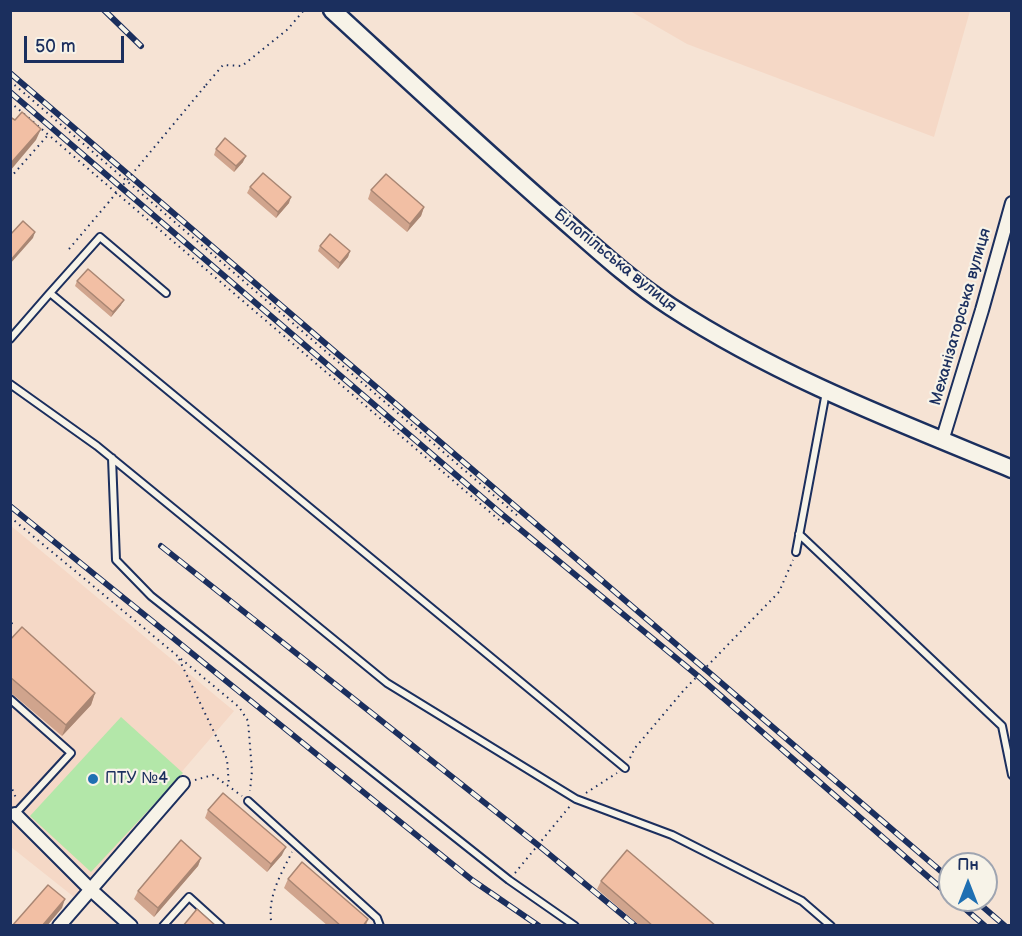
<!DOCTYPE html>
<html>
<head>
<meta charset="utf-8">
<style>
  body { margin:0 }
  #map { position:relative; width:1022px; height:936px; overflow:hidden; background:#f6e3d4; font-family:"Balsamiq Sans",sans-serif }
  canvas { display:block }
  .frame { position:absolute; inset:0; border:12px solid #1b2f5e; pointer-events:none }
  .north { position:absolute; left:938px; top:852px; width:60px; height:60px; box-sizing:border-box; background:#f7f3e8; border:2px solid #9fa5b1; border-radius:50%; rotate:0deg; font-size:16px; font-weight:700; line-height:24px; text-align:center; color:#1b2f5e }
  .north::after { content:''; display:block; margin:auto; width:21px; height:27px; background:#1f6fb2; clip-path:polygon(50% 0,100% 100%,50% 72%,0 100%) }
  .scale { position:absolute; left:24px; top:36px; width:100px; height:27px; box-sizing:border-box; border:3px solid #1b2f5e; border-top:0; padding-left:8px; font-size:18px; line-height:21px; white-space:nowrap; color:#1b2f5e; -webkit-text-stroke:4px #f7f3e8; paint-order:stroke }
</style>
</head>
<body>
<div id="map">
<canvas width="1022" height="936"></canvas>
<div class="frame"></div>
<div class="north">Пн</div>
<div class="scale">50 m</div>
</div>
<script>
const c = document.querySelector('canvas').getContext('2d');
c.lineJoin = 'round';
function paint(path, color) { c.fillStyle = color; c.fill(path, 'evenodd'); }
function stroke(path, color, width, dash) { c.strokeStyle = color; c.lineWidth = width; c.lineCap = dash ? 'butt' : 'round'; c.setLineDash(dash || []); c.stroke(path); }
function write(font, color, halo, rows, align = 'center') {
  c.font = font + ' "Balsamiq Sans",sans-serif'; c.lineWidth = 4.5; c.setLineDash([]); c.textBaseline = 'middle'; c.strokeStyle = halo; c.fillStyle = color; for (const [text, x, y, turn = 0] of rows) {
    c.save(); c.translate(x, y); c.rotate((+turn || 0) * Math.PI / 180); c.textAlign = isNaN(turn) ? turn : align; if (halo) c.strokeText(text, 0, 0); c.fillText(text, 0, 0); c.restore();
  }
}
const built = new Path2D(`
  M630,11H970L934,137L687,44Z
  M10,525L234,711L74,897L11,847Z`);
const green = new Path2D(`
  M121,717L183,773L91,872L30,816Z`);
const path = new Path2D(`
  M10,81L519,517
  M206,85L223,65L242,66L288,29L304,10
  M10,102L505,525
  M10,178L48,135
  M69,249L108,203
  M10,517L239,707L248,721L252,771L250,791
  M10,617L12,623L10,625
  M179,659L227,759L229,786
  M630,758L635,748L684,690L779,592L793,560
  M195,780L213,775L242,796
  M10,784L16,798
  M586,793L617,773
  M515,873L570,806
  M272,926C266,899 280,876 292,852`);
const service = new Path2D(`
  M50,293L100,237L166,293
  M10,339L50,293L625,768
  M10,384L97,446L387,683L576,799L672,835L802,901L831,926
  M112,458L116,560L151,596L509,880L575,926
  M799,534L1002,726L1012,775
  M796,552L826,392
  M10,699L71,753L15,814
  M248,801L377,918L380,926
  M163,926L189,897L221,926`);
const minor = new Path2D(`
  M942,441L982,310L1012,203
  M15,814L90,889L131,926
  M59,926L183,783`);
const secondary = new Path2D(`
  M332,10C405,77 477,144 551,209C589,242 629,280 671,307C777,376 895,421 1012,469`);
const rail = new Path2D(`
  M104,10L141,46
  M10,73L950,879
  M10,92L498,511L698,676L950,896
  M10,506L472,880L539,926
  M161,546L538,845L636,926
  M955,900L985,926
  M975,900L1005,926`);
const pathBridge = new Path2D(`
  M108,203L206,85`);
const wall = new Path2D(`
  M216,149L243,162L234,172L214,155Z
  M250,187L289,203L276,218L247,193Z
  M371,190L424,207L421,216L407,232L368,199Z
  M320,246L350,251L348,257L338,269L318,251Z
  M77,281L121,305L111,317L75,286Z
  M10,640L95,693L91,705L62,736L10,692Z
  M208,810L282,855L267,872L205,818Z
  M201,858L198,866L154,917L134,899L138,891Z
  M288,879L368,919L366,926H328L284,888Z
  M601,881L716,926H640L597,889Z`);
const shadedWall = new Path2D(`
  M41,129L36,140L10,171V164Z
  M246,156L243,162L234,172L236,166Z
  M291,197L289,203L276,218L278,212Z
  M424,207L421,216L407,232L410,224Z
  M35,232L33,238L10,264V261Z
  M350,251L348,257L338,269L340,263Z
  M124,300L121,305L111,317L113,312Z
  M95,693L91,705L62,736L66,725Z
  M286,847L282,855L267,872L271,864Z
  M201,858L198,866L154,917L158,908Z
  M65,899L62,908L47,926H42Z`);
const building = new Path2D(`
  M22,112L41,129L10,164V117L15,120Z
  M225,138L246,156L236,166L216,149Z
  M263,173L291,197L278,212L250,187Z
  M386,174L424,207L410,224L371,190Z
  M23,221L35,232L10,261V235Z
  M330,234L350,251L340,263L320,246Z
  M88,269L124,300L113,312L77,281Z
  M22,627L95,693L66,725L10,677V640Z
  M223,793L286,847L271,864L208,810Z
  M181,840L201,858L158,908L138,891Z
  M627,850L716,926H653L601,881Z
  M302,862L368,919L363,926H341L288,879Z
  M48,885L65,899L42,926H12Z
  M197,909L216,926H183Z`);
const markers = [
  [93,779,6,"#1f6fb2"]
];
const streetNames = [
  ["Білопільська вулиця",615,261,39],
  ["Механізаторська вулиця",961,317,-74]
];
const poiNames = [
  ["ПТУ №4",105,779]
];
paint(built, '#f5d8c6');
paint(green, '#b3e7a9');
stroke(service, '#1b2f5e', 10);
stroke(minor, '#1b2f5e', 16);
stroke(secondary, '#1b2f5e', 21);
stroke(path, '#1b2f5e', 2, [1.5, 4.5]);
stroke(service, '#f7f3e8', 6);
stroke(minor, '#f7f3e8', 12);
stroke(secondary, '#f7f3e8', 16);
stroke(rail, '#1b2f5e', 6);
stroke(rail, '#f7f3e8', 4, [11]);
stroke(pathBridge, '#1b2f5e', 2, [1.5, 4.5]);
paint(wall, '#d0a48d');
paint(shadedWall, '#a98673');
paint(building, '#f2bfa4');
stroke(building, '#a98673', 1.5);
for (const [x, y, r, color] of markers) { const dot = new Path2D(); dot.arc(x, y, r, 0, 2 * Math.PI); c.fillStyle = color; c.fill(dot); stroke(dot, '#f7f3e8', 2); }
write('16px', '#1b2f5e', '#f7f3e8', streetNames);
write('16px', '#1b2f5e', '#f7f3e8', poiNames, 'left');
</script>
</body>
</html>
